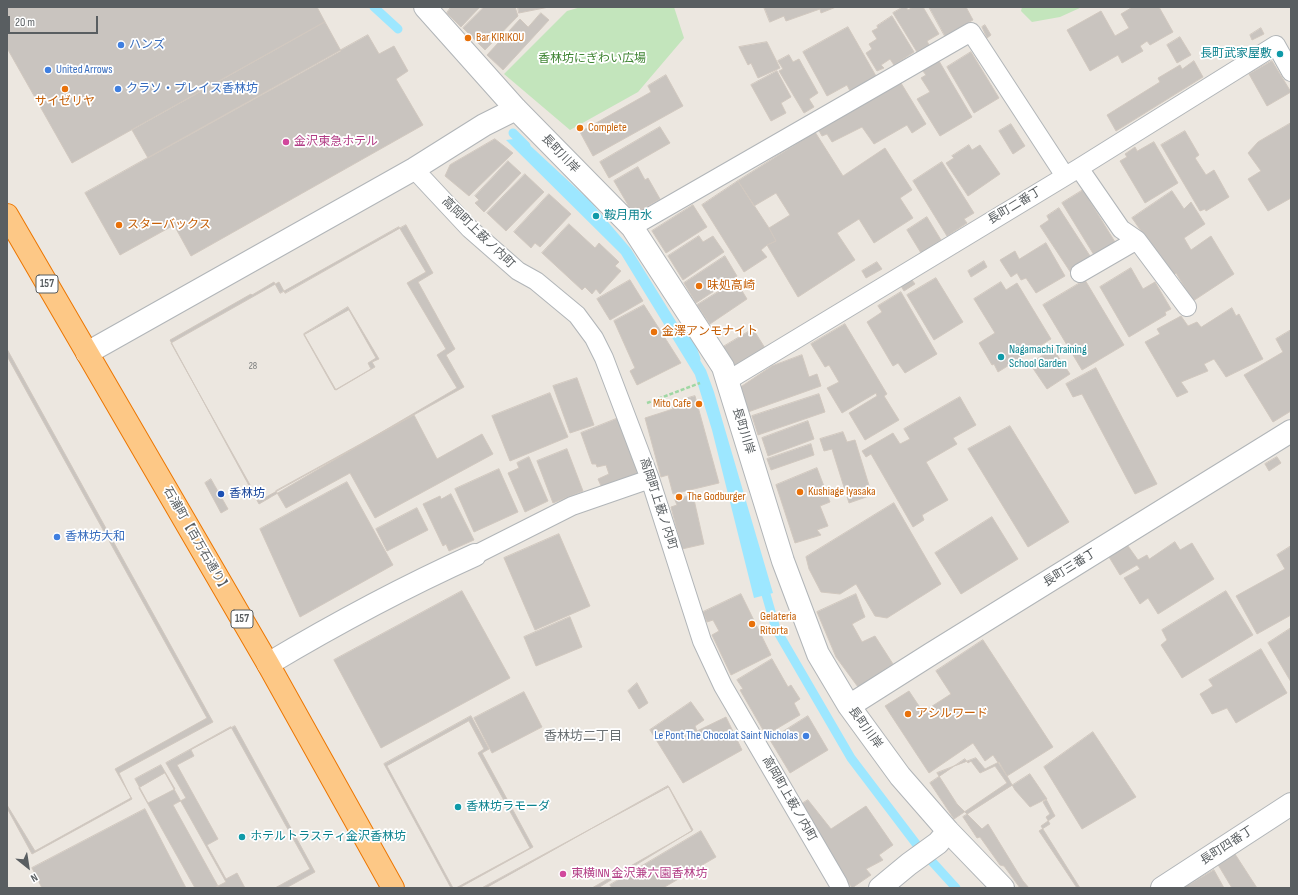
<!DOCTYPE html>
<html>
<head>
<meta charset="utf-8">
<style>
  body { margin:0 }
  #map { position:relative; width:1298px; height:895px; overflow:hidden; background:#ece7e0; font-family:"Sofia Sans Condensed",sans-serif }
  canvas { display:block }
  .frame { position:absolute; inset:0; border:8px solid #595e61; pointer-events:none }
  .north { position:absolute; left:8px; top:847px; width:40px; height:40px; -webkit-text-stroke:3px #fff; paint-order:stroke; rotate:150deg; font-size:11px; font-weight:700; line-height:16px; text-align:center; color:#595e61 }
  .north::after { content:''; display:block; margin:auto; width:14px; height:18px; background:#595e61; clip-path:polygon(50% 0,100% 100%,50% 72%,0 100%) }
  .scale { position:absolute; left:8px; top:16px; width:90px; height:18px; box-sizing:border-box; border:2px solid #595e61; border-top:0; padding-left:5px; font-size:12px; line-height:14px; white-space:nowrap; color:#595e61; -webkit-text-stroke:3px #fff; paint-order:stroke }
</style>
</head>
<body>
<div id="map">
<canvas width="1298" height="895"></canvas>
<div class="frame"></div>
<div class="north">N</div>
<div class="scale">20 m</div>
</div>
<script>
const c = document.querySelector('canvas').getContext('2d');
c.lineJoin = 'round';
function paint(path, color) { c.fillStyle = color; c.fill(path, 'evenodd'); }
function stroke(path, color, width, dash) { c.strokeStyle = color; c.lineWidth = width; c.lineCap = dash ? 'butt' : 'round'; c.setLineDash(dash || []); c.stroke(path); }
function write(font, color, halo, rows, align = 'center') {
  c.font = font + ' "Sofia Sans Condensed","Noto Sans JP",sans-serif'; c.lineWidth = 3.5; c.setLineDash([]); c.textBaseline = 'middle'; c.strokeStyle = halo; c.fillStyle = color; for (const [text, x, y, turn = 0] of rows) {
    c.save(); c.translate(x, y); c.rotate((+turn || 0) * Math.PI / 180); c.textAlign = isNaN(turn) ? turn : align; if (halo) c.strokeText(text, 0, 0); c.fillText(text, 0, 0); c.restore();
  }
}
const green = new Path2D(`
  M581,7H674L684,38L638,92L570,130L504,74L567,11Z
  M1022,7H1082L1060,17L1032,22L1021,11Z`);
const water = new Path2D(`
  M522,138L590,201L631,249L706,370L714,392L773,593L754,598L712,430L695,375L621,254L506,140Z`);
const stream = new Path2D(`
  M374,7L398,29
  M513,133L526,146
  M680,330L691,345L696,359
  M763,584L776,629L851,758L917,845L956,888`);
const building = new Path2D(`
  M7,7H317L325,22L72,163L7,48Z
  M451,7H480L461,27L447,13Z
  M484,7H515L518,16L485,50L463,28Z
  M518,7H549L519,13Z
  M764,7H836L821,13L820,9L786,21L784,16L770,22Z
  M903,7H906L908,10L913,7H923L939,34L927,41L929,45L917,52L893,13Z
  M929,7H966L973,20L945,36Z
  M1131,7H1159L1173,32L1150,45L1147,41L1140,46L1143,51L1122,63L1118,55L1090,71L1067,30L1101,11L1115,36L1129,28L1121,14L1131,8Z
  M541,13L549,20L503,70L487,55L520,19L528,27Z
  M892,16L914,52L894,65L890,59L881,65L884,68L877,71L866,53L872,49L869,44L877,39L872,31L878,28L877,26Z
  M325,22L341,51L148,158L132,130Z
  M985,25L991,35L987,38L982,27Z
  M848,27L876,76L850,91L847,85L827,96L803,52Z
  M1261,28L1264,34L1252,40L1250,35Z
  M368,35L379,54L394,46L408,71L396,79L423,125L191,256L174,225L120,255L85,193Z
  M1180,37L1191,55L1177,63L1167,45Z
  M767,42L780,68L758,78L751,63L748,65L739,47Z
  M971,52L999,98L974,113L947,67Z
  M789,55L793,62L799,59L818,93L809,99L814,107L804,113L779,71L783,69L778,61Z
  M939,61L972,117L940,136L917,99L930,92L921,78L926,75L922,70Z
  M1194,61L1203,77L1116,131L1107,115L1160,82L1158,78L1180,65L1182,69Z
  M1272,61L1291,92L1267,106L1249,74Z
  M777,71L791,97L781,103L786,113L771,121L751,85Z
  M666,75L683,106L593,156L580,132L651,92L648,86Z
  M901,83L926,124L912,133L907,125L874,144L862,127L832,142L827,134L822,136L818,129Z
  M1291,123V198L1268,211L1248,179L1261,171L1248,153L1258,142Z
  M1011,124L1025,146L1013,154L999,131Z
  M660,127L670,143L609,178L600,162Z
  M1185,131L1199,155L1195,158L1206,175L1214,170L1229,197L1206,211L1205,209L1200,211L1161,145Z
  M815,132L843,176L885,148L912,190L900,198L913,218L874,243L859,219L837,233L855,260L798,297L767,245L776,241L769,228L790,215L776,193L754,206L738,181Z
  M495,139L513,153L469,196L445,176L450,165Z
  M1154,142L1178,183L1145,203L1120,161L1127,157L1125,154L1135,147L1137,151Z
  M969,145L972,150L980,145L1000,174L968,196L946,163L954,158L952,156Z
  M508,161L521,173L484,212L475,203L479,200L475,196Z
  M942,162L974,213L964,219L967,223L947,236L913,181Z
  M638,167L645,180L648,178L660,199L639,211L636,207L631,210L614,181Z
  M525,174L544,192L506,231L487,213Z
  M738,181L769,228L776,241L767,245L761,250L767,257L744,272L702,205Z
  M1083,190L1115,242L1094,255L1062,203Z
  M1172,191L1184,209L1191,202L1205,224L1184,238L1191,250L1211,236L1234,274L1193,301L1176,273L1173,276L1132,218Z
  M549,194L571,214L540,247L535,243L531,248L514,232Z
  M693,205L707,227L666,253L652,231Z
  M1059,208L1092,259L1071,273L1040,226L1049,220L1047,216Z
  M927,217L941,240L921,253L907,230Z
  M569,224L595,248L599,243L619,262L615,266L621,271L600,294L596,289L592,294L585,287L582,290L542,253Z
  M406,225L433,273L418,282L455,349L446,355L464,387L259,501L171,343L279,282L285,293ZM349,310L376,358L368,363L371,369L335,390L304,335Z
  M399,227L426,272L407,283L446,349L437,355L457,388L259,504L170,340L251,294L252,295L274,282L280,293Z
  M699,236L703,242L713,236L724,252L683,280L668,256Z
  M1046,243L1065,276L1036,293L1026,278L1021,280L1017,273L1011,277L1000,260L1015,251L1019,259Z
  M725,256L737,276L696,303L684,283Z
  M984,261L987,267L971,277L968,271Z
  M877,262L882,269L866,278L862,271Z
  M1131,268L1143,289L1155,282L1171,309L1165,312L1166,315L1129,337L1100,287Z
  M936,278L963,322L934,340L907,295Z
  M630,280L643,301L610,320L597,299Z
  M912,280L915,284L904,291L901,286Z
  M1085,280L1124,345L1082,370L1043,305Z
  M736,281L747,299L710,324L697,305Z
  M1001,282L1006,290L1017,283L1051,339L998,372L994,364L992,365L979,343L995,333L974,299Z
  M901,292L937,354L905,373L898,363L893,366L867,322L882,312L878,306Z
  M644,305L681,363L637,385L630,371L635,368L614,321Z
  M348,307L379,359L372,362L375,367L336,390L304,334Z
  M1232,308L1236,316L1239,314L1263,359L1226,377L1214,359L1204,364L1208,371L1181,382L1188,392L1177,397L1145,342L1160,334L1157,329L1181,316L1188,326L1197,322L1201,327Z
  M845,324L887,394L884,396L899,420L865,440L849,413L877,396L876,393L842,413L827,388L839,382L829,365L825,367L811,344Z
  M753,329L765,348L735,367L723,347Z
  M1291,330V411L1273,422L1244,375L1283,352L1276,339Z
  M7,349L213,722L119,773L131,798L35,851L7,805Z
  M1053,349L1070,374L1047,389L1030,364Z
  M802,355L809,377L817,374L821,386L748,412L739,388L772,366Z
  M7,356L207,718L115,769L132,799L32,854L7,808Z
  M1096,368L1157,484L1135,494L1082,394L1073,397L1066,384Z
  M577,378L594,425L570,433L553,386Z
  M550,393L568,437L510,461L492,416Z
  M819,394L825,412L758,435L752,416Z
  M695,396L719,483L673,494L668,475L661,477L645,418L673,409L671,403Z
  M960,397L976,425L953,438L957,444L926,462L948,500L922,515L924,520L913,527L871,454L866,457L862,451L893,433L900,444L910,439L904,429Z
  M414,415L437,459L482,434L493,454L375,518L350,473L286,508L276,491Z
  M621,417L641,474L602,488L598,479L609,474L606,465L597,467L596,464H592L581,433Z
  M808,421L814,439L768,456L762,438Z
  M1010,426L1069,522L1028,547L968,449Z
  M843,432L847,442L855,440L872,495L849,503L832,449L824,451L820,439Z
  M811,444L814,455L771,470L767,459Z
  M567,449L583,491L553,503L537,461Z
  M529,457L548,501L525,512L508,473L519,468L517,463Z
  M1277,457L1281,463L1269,471L1265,464Z
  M817,468L830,502L820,506L828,526L817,530L821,535L795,543L776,485Z
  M499,469L518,512L474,532L455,489Z
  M211,479L228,509L221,513L205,483Z
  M347,482L393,565L300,617L260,529Z
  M451,494L474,540L449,551L446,544L443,546L423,504L440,496L441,499Z
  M693,495L704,544L682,549L671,507L677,505L675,500Z
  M894,503L941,584L887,618L875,616L856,584L840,594L821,592L809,569L806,557Z
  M417,508L428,530L387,551L376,529Z
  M992,517L1018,559L961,594L935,553Z
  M559,534L590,606L535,630L504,558Z
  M1175,542L1180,550L1192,543L1214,579L1158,614L1148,598L1140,604L1124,578L1140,569L1137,565L1120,575L1109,557L1128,546L1138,560L1147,555L1149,559Z
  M1291,546V615L1257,634L1236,596L1285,569L1277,555Z
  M462,591L510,678L381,748L334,660Z
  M1226,591L1253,635L1182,678L1161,645L1167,640L1162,630Z
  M741,594L771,655L731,675L712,635L719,631L713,620L707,622L703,612Z
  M856,594L865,617L852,624L862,642L875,636L893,664L858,687L836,657L817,612Z
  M570,617L582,647L536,666L524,637Z
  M1291,628V682L1268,643Z
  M983,640L1053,747L1007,776L993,755L985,761L973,743L929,773L885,706L909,691L923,712L951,694L936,671Z
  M1261,649L1287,693L1236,723L1227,708L1212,714L1200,694L1213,686L1209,680Z
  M772,659L788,687L791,685L800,699L794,703L800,715L766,735L740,690L743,689L737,680Z
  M637,683L648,703L639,709L628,691Z
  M524,692L542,727L492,753L474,718Z
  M691,702L704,720L695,726L697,731L726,717L742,750L683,783L650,730Z
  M471,716L489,749L482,753L533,847L459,888H451L384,764Z
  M808,716L828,750L790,773L770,740Z
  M469,721L484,749L478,753L530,848L456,888H453L387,766Z
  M235,726L315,872L286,888H245L237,873L226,879L207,845L218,839L177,765L194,756L191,750Z
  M231,727L310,869L275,888H219L173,805L186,798L166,763Z
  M1093,732L1136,797L1082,829L1044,767Z
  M976,758L985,769L999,762L1015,790L1030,807L1046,799L1055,816L1041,826L1080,888H1029L1023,881L988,824L982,829L957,804L937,773Z
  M965,759L968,763L971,761L980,773L995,766L1007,783L954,819L930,783Z
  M161,765L175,789L148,803L135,779Z
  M165,773L226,882L214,888H195L139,788Z
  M1030,774L1047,799L1043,802L1050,814L1046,817L1050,824L1039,831L1077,888H1020L1004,866L1000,865L980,837L977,838L963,817Z
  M668,786L692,831L592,888H486Z
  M669,787L693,830L598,888H482Z
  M808,800L831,829L866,806L893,845L879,855L883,860L866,869L871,875L852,888L800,805Z
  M145,809L186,888H42L32,868Z
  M701,831L716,857L663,888H612L610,885Z
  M1235,854L1257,888H1232L1217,863Z
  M1214,870L1224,888H1183Z`);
const path = new Path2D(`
  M647,403L700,383`);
const lane = new Path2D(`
  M1079,168L1121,229L1137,240L1187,307
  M414,169L470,229L518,271L536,281L577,315L594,338L604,358L650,479L702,641L723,686L838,883L840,888
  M632,227L971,32L1065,176
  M1080,273L1137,240
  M727,381L1079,168L1276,45L1291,72
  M475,555L572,506L650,479`);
const street = new Path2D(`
  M425,7L516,109L632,227L723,367L783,561L818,654L849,706L900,776L948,831L1003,888
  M87,353L414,169L484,125L516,109
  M268,664C335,624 404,587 475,555
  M849,706L931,654L1291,431
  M880,888L909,864L938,843L948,831
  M1162,888L1291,804`);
const highway = new Path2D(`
  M7,215L268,664L393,888`);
const markers = [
  [468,38,4,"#e8710a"],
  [121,45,4,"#3f7fe0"],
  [1280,54,4,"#0f9aa8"],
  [48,70,4,"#3f7fe0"],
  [65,89,4,"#e8710a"],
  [118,89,4,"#3f7fe0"],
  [580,128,4,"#e8710a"],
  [286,142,4,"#d1479c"],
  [596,216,4,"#0f9aa8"],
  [119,225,4,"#e8710a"],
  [699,286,4,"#e8710a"],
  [654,332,4,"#e8710a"],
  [1001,357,4,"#0f9aa8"],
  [699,404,4,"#e8710a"],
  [800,492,4,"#e8710a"],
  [221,494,4,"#1a4fb4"],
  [679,497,4,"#e8710a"],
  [57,537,4,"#3f7fe0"],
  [752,624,4,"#e8710a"],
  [908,714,4,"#e8710a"],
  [806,736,4,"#3f7fe0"],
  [458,807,4,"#0f9aa8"],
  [242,837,4,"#0f9aa8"],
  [563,874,4,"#d1479c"]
];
const numberNames = [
  ["28",253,366]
];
const shields = [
  [47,284,22],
  [242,619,22]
];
const shieldNames = [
  ["157",47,284],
  ["157",242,619]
];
const foodNames = [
  ["Bar KIRIKOU",476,38],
  ["サイゼリヤ",65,102,"center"],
  ["Complete",588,128],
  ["スターバックス",127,225],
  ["味処高崎",707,286],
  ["金澤アンモナイト",662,332],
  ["Mito Cafe",691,404,"right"],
  ["Kushiage Iyasaka",808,492],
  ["The Godburger",687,497],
  ["Gelateria",760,617],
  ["Ritorta",760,631],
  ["アシルワード",916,714]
];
const shopNames = [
  ["ハンズ",129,45],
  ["United Arrows",56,70],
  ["クラソ・プレイス香林坊",126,89],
  ["香林坊大和",65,537],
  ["Le Pont The Chocolat Saint Nicholas",798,736,"right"]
];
const cultureNames = [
  ["長町武家屋敷",1272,54,"right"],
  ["鞍月用水",604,216],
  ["Nagamachi Training",1009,350],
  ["School Garden",1009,364],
  ["香林坊ラモーダ",466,807],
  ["ホテルトラスティ金沢香林坊",250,837]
];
const parkNames = [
  ["香林坊にぎわい広場",592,59]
];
const hotelNames = [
  ["金沢東急ホテル",294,142],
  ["東横INN 金沢兼六園香林坊",571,874]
];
const streetNames = [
  ["長町川岸",560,154,46],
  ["長町二番丁",1015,206,-31],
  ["高岡町上薮ノ内町",478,233,44],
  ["長町川岸",743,431,73],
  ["高岡町上薮ノ内町",658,504,72],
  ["石浦町【百万石通り】",196,540,60],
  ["長町三番丁",1070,568,-32],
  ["長町川岸",865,728,54],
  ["高岡町上薮ノ内町",789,799,60],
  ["長町四番丁",1227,846,-33]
];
const transitNames = [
  ["香林坊",229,494]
];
const neighbourhoodNames = [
  ["香林坊二丁目",583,737]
];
paint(green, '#c3e5bc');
paint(water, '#9de7ff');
stroke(stream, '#9de7ff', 9);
paint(building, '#c9c4bf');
stroke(building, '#d1c8bf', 1);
stroke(lane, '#b1b5b8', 20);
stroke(street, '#b1b5b8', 24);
stroke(highway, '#ec7600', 24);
stroke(path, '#9fd7a3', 2.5, [4, 2]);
stroke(lane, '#fff', 18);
stroke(street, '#fff', 22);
stroke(highway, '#fdc886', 22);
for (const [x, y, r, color] of markers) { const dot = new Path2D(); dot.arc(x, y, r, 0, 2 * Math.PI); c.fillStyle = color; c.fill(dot); stroke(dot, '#fff', 1.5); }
write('10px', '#757878', null, numberNames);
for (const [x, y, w] of shields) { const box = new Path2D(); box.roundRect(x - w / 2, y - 9, w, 18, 3); c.fillStyle = '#fff'; c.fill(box); stroke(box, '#595e61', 1); }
write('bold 11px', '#595e61', null, shieldNames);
write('12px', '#c56008', '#fff', foodNames, 'left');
write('12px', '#366cbe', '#fff', shopNames, 'left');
write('12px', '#0d838f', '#fff', cultureNames, 'left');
write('12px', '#408534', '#fff', parkNames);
write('12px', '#b23c85', '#fff', hotelNames, 'left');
write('12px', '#595e61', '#fff', streetNames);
write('12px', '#164399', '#fff', transitNames, 'left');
write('13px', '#6a7073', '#fff', neighbourhoodNames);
</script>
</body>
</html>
